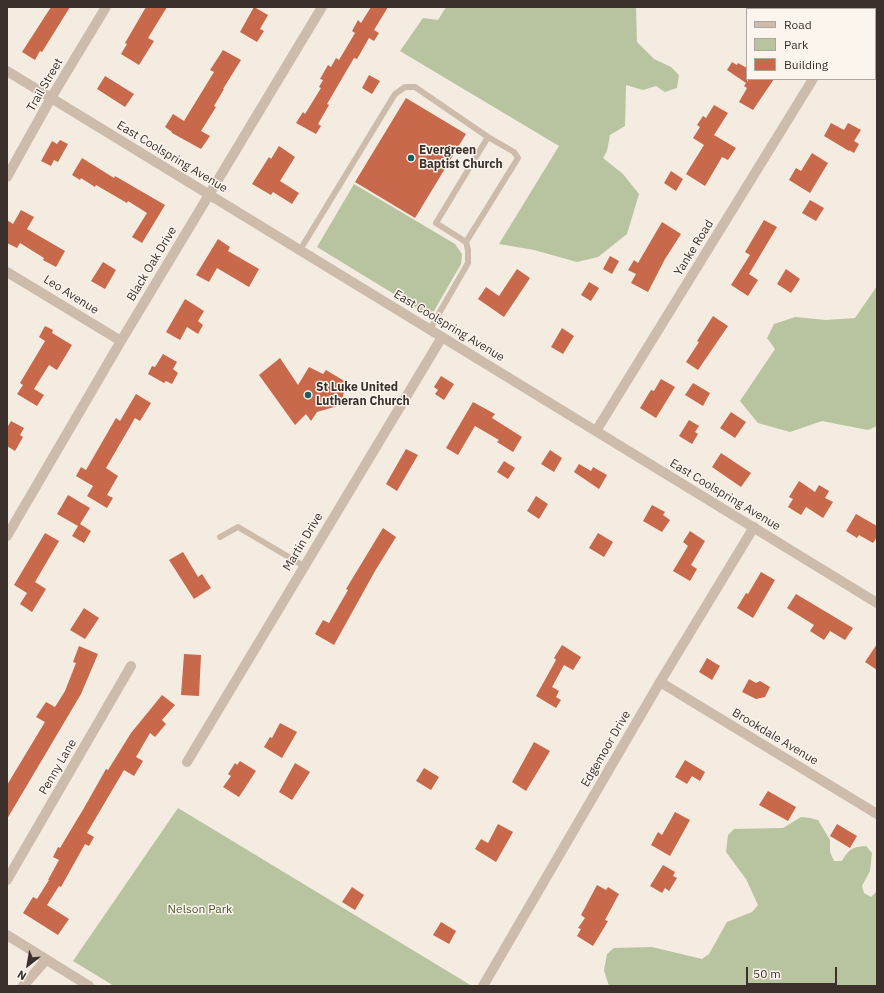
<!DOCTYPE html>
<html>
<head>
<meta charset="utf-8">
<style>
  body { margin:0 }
  #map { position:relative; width:884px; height:993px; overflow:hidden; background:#f4ebe1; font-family:"IBM Plex Sans",sans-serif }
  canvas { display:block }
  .frame { position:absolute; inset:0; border:8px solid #3b302b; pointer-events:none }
  .legend { position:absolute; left:746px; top:8px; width:130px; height:72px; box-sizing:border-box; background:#fbf5ee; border:1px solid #aea6a0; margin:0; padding:5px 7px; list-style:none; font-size:12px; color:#3b302b }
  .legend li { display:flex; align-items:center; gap:8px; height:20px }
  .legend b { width:20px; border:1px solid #aea6a0 }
  .north { position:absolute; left:8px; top:945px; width:40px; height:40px; -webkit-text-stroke:3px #fbf5ee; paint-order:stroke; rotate:211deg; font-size:11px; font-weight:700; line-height:16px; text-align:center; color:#3b302b }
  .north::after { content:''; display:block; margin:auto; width:14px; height:18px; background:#3b302b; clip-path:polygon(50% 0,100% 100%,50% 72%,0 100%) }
  .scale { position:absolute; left:746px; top:967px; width:91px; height:18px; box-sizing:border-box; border:2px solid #3b302b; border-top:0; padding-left:5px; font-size:12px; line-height:14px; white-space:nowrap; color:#3b302b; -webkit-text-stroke:3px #fbf5ee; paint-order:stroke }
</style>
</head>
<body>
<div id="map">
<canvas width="884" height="993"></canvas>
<div class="frame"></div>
<ul class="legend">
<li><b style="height:5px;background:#cdbbac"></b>Road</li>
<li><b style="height:11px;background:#b8c4a0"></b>Park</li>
<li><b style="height:11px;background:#c8694b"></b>Building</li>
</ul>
<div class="north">N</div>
<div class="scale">50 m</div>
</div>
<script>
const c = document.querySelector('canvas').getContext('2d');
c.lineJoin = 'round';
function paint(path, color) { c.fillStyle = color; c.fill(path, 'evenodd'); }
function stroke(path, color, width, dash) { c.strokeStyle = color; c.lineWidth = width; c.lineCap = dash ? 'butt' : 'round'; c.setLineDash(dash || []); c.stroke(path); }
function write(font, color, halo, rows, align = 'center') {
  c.font = font + ' "IBM Plex Sans",sans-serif'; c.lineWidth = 3; c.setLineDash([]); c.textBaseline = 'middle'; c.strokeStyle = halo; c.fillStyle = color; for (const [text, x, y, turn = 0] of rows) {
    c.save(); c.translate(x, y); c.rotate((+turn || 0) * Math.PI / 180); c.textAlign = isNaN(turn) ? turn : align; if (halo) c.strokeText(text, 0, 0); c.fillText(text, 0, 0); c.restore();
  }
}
const green = new Path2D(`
  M446,7H636L637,42L654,59L671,67L679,75L677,88L665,92L656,86L643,90L626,85L625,126L610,135L607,151L603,158L623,174L639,194L627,234L598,257L577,262L534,250L499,244L559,146L400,51L423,18L438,20Z
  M354,184L455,244L462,254L461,264L434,311L425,313L317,247Z
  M877,286V426L868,430L822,421L790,432L758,423L740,401L775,349L767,338L774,324L795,317L826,320L855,318Z
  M178,808L472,986H114L73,961Z
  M801,817L810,818L818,820L830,840V852L834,861H842C849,849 852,847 866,846L872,853L870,871L862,886L864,893L871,897L877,891V986H609L604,970L607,954L614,948L652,947L702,959L709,954L727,922L752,912L758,905L746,879L726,852L728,835L734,829L783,828Z`);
const building = new Path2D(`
  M51,7H70L42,52L40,51L35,60L22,52Z
  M146,7H167L148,38L154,41L139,65L121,54L127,44L125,43Z
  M254,7L268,15L260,29L264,31L257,42L240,32Z
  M371,7H388L374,30L379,33L374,41L369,38L357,59L354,58L327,104L329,105L318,124L321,126L316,134L296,123L303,112L305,114L321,88L319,87L323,80L320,79L328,65L331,67L336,58L339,60L355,33L352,31L358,20L361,23Z
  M223,50L241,60L223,89H224L214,106L216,107L201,131L210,136L201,149L172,133V132L165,127L173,114L184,121L214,72L210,70Z
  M732,62L737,65L738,63L747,68V82L749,79H774L753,110L739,102L747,88L744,86L746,83L727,70Z
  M369,75L380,81L372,94L362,88Z
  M105,76L134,94L125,107L97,89Z
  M406,98L466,134L415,218L355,182Z
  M714,105L728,113L714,135L736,148L728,160L722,157L705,186L686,174L704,145L693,138L700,127L697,125L703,116L706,118Z
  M831,123L844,130L848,123L861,130L854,141L859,144L854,153L849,150V151L824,136Z
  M60,140L68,144L58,162L54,160L51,166L41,161L52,141L57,144Z
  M279,146L295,157L280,181L299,193L292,204L273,192L271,195L252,184L269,157L271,159Z
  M812,153L828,163L810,193L789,180L796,168L801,171Z
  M82,158L114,178L115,176L165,205L142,243L132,237L147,213L128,201L127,203L96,185L95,187L81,178L80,180L72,175Z
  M671,171L683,179L676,191L664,183Z
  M810,200L824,208L816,221L802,213Z
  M21,210L34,217L27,229L65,251L56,267L43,260L44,258L20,243L17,248L7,243V220L13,224Z
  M764,220L777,227L749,274L758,280L748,296L731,285L750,255L745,252Z
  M662,222L681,234L665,259L648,292L631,283L636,274L628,270L634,260L638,263Z
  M218,239L230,247L228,251L259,269L249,287L217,268L209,282L196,275Z
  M610,256L619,261L612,274L603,269Z
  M103,262L116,270L105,289L91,281Z
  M517,269L530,278L504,317L478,299L486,287L499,296Z
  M786,269L800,279L791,293L777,284Z
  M589,282L599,288L591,301L581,295Z
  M185,299L204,311L198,321L203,325L198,334L187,327L180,340L166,332Z
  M713,316L728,326L698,370L686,362L699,342L697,341Z
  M45,326L53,330L52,333L72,345L57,370L49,365L34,389L44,395L37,406L17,394L23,385L20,383L45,341L39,337Z
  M562,328L574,336L563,354L551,347Z
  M163,354L177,362L173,369L178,373L172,384L166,381L164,383L148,374L152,366L155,367Z
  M280,358L298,385L309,367L323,374L326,370L346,382L341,405L317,412L311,421L306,414L295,425L259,375Z
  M441,376L454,384L444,400L435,394L438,390L434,387Z
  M661,379L675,387L656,418L640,408L651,390L654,391Z
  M693,383L710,393L703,406L685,395Z
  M136,394L151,403L140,421L135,418L106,468L118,476L107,495L113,498L107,508L87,496L93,486L76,476L81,467L86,470L116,418L120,421Z
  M473,402L495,414L492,418L522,437L513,452L497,442L499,440L475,426L458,455L446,448Z
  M731,412L746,422L735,438L720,428Z
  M689,420L699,426L695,432L698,434L692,444L679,436Z
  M11,421L24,428L20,435L23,437L15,451L7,446V428Z
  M406,449L418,455L397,491L386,484Z
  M550,450L562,458L554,472L541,464Z
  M721,453L751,473L741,487L712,467Z
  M504,461L515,468L508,479L497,472Z
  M579,464L591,471L593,467L607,475L599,489L574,472Z
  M799,481L815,492L819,485L829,491L825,498L833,502L823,518L806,507L801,515L788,507L793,499L789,497Z
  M68,495L90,508L80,524L91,531L84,543L72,536L78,526L57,514Z
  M536,496L548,504L539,519L527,511Z
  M652,505L665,512L663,515L670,520L662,532L643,521Z
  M856,514L877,526V537L873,543L859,535L857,538L846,531Z
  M383,528L396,537L375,571L334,645L315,634L323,620L329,623L348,590L346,589Z
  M690,531L705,541L691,565L697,569L690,581L673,571L688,546L683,542Z
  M45,533L59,541L35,582L46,589L32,612L20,604L27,593L14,585Z
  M598,533L613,542L604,557L589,548Z
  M183,552L198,577L202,574L211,588L194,599L169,560Z
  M761,572L775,580L753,618L737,608L746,593L748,594Z
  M796,594L853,628L845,640L830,631L824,640L810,631L814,625L787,608Z
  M84,608L99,618L85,639L70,630Z
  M877,644V670L865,662Z
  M562,645L581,657L573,670L564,665L552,687L559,691L556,697L561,700L556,708L536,696L556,660L554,658Z
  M79,646L98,654L81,694L7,819V785L45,722L36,717L46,702L55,707L65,691L76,663L73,662Z
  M184,654L201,655L199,696L181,695Z
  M707,658L720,666L712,680L699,672Z
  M749,679L756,683L760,681L770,687L765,697L756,699L742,692Z
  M162,695L175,705L162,720L166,724L155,737L150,733L136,757L143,761L134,776L124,770L87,833L94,837L89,846L85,844L61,887L59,886L47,905L69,919L58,935L23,913L33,897L37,899L49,880H48L59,860L53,857L58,847L60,848L84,808L106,769L108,770L131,733Z
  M280,723L297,732L282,758L264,747L270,737L272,738Z
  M534,742L550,751L526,791L512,782Z
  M685,760L705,772L700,781L692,776L687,784L675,777Z
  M240,761L256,771L239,797L223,787L231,776L228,774L235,763L237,765Z
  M295,763L310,772L292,800L279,792Z
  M424,768L439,777L431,790L416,781Z
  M768,791L796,807L788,821L759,805Z
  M675,812L690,820L670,856L651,845L658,832L662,835Z
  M498,824L513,832L496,862L475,849L481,839L488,843Z
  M837,824L857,836L850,848L830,836Z
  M663,865L675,872L673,876L677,878L669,891L665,888L662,893L650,886Z
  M597,885L606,890L608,887L619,894L605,920L608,921L593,946L577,936L581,929L578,928L585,918L581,915Z
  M352,887L364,895L355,910L342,902Z
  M441,922L456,931L449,944L433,935Z`);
const service = new Path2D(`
  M300,250L395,94L405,87H415L488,137L436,223L466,242
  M430,329L468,263V250L466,242L518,158L514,152L488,137
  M220,537L238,527L304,566`);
const minor = new Path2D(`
  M856,9L858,7
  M7,177L51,98L106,7
  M7,272L121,341
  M596,431L813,79
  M7,536L121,341L322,7
  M660,682L877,814
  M187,762L442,337
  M7,880L131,666
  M7,935L89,986
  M23,986L46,960
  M483,986L660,682L754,527`);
const tertiary = new Path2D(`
  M7,71L877,603`);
const markers = [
  [411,158,4,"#1f5a5e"],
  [308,395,4,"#1f5a5e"]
];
const streetNames = [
  ["Trail Street",45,85,-60],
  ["East Coolspring Avenue",172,157,31],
  ["Yanke Road",694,248,-58],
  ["Black Oak Drive",152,264,-59],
  ["Leo Avenue",71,295,32],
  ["East Coolspring Avenue",449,326,31],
  ["East Coolspring Avenue",725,495,31],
  ["Martin Drive",303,542,-59],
  ["Brookdale Avenue",775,737,31],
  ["Edgemoor Drive",606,749,-60],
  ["Penny Lane",58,767,-60]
];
const poiNames = [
  ["Evergreen",419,151],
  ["Baptist Church",419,165],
  ["St Luke United",316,388],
  ["Lutheran Church",316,402]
];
const parkNames = [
  ["Nelson Park",200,910]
];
paint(green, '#b8c4a0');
paint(building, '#c8694b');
stroke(service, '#cdbbac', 6);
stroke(minor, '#cdbbac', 10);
stroke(tertiary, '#cdbbac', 10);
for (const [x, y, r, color] of markers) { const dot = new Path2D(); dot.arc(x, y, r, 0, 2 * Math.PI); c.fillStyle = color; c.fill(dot); stroke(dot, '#fbf5ee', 1.5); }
write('12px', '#3b302b', '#fbf5ee', streetNames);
write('bold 12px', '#3b302b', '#fbf5ee', poiNames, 'left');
write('12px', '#4a5a2e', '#fbf5ee', parkNames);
</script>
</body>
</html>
